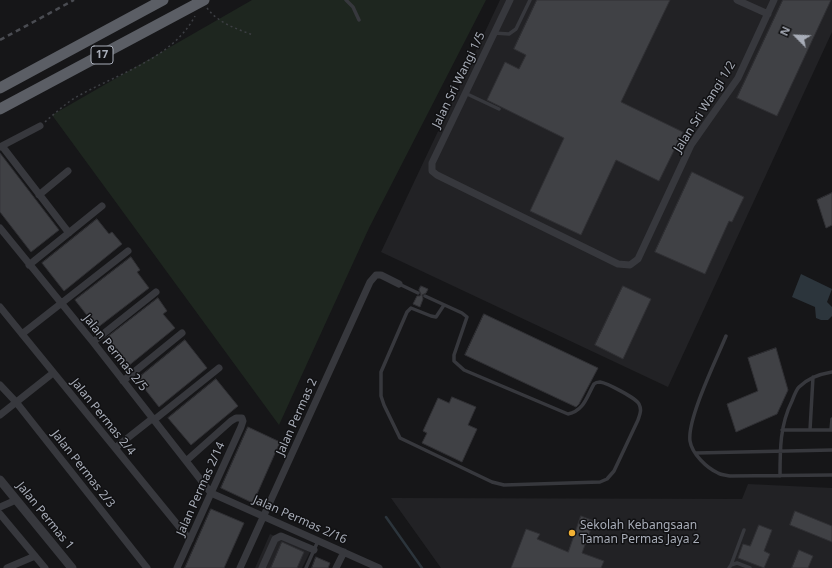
<!DOCTYPE html>
<html>
<head>
<meta charset="utf-8">
<style>
  body { margin:0 }
  #map { position:relative; width:832px; height:568px; overflow:hidden; background:#161618; font-family:"Noto Sans",sans-serif }
  canvas { display:block }
  .north { position:absolute; left:776px; top:16px; width:40px; height:40px; -webkit-text-stroke:3px #111113; paint-order:stroke; rotate:294deg; font-size:11px; font-weight:700; line-height:16px; text-align:center; color:#a8adb8 }
  .north::after { content:''; display:block; margin:auto; width:14px; height:18px; background:#a8adb8; clip-path:polygon(50% 0,100% 100%,50% 72%,0 100%) }
</style>
</head>
<body>
<div id="map">
<canvas width="832" height="568"></canvas>
<div class="north">N</div>
</div>
<script>
const c = document.querySelector('canvas').getContext('2d');
c.lineJoin = 'round';
function paint(path, color) { c.fillStyle = color; c.fill(path, 'evenodd'); }
function stroke(path, color, width, dash) { c.strokeStyle = color; c.lineWidth = width; c.lineCap = dash ? 'butt' : 'round'; c.setLineDash(dash || []); c.stroke(path); }
function write(font, color, halo, rows, align = 'center') {
  c.font = font + ' "Noto Sans",sans-serif'; c.lineWidth = 3; c.setLineDash([]); c.textBaseline = 'middle'; c.strokeStyle = halo; c.fillStyle = color; for (const [text, x, y, turn = 0] of rows) {
    c.save(); c.translate(x, y); c.rotate((+turn || 0) * Math.PI / 180); c.textAlign = isNaN(turn) ? turn : align; if (halo) c.strokeText(text, 0, 0); c.fillText(text, 0, 0); c.restore();
  }
}
const built = new Path2D(`
  M500,0H832V32L668,387L381,252Z
  M748,484L832,488V568H441L391,498L742,499Z
  M270,534L310,552L302,568H255Z`);
const green = new Path2D(`
  M252,0H486L369,228L279,425L52,115Z`);
const water = new Path2D(`
  M801,274L832,289L827,302L832,307V316L828,320H821L816,318L815,307L792,297Z`);
const stream = new Path2D(`
  M386,517L422,568`);
const building = new Path2D(`
  M537,0H670L621,102L683,132L659,181L616,160L581,235L530,211L564,138L487,100L505,62L519,69L526,55L514,49Z
  M783,0H831L777,116L737,98Z
  M0,153L59,230L31,252L0,212Z
  M692,172L744,197L732,222L729,221L705,274L655,252Z
  M832,193V225L826,228L817,200Z
  M97,219L109,234L112,232L122,244L64,291L42,263Z
  M131,257L140,270L137,272L149,288L97,328L75,300Z
  M421,286L428,289L426,293L422,295L423,299L420,307L413,304L417,296H420L421,294L419,290Z
  M623,286L651,299L623,359L595,345Z
  M158,298L167,311L163,314L175,328L127,367L105,339Z
  M484,314L598,368L579,404L576,407L465,355Z
  M185,340L207,368L159,407L137,379Z
  M776,348L788,390L777,414L736,432L727,404L758,391L748,358Z
  M216,379L238,406L191,445L168,418Z
  M452,397L476,407L468,425L477,429L462,462L422,443L427,433L423,431L438,398L449,403Z
  M248,427L280,442L253,503L221,488Z
  M211,509L244,523L224,568H185Z
  M795,511L832,526V542L790,525Z
  M581,516L594,521L582,553L604,561L601,568H511L526,529L540,534L537,539L568,552Z
  M759,525L772,530L764,551L770,554L764,568L738,558L743,544L750,546Z
  M282,542L304,552L297,568H271Z
  M799,550L813,556L808,568H792Z
  M316,557L330,563L328,568H312Z`);
const path = new Path2D(`
  M207,8C218,23 237,29 253,35
  M45,122C54,114 63,106 73,99C113,75 172,60 195,16`);
const service = new Path2D(`
  M346,0L353,7L359,20
  M494,33L509,34L516,29L530,0
  M465,93L499,109
  M399,284L418,293
  M425,296L462,313L467,317L454,355V361L464,370L568,414C584,411 587,396 594,384C595,383 598,382 600,382C607,383 636,398 639,404C642,410 640,414 638,420L614,471L607,479L600,482L504,485L492,482L400,438L384,405L381,396V372L407,312L411,308L431,316L436,317L444,305
  M726,336C717,358 687,419 690,441C692,454 707,468 718,473C721,475 726,475 730,476L832,475
  M782,430H832
  M810,430L813,377
  M831,430L832,419
  M696,453L832,450
  M780,476C780,449 780,425 792,401C794,396 796,390 799,387C808,378 820,374 832,372
  M731,565L744,530
  M306,568L318,541
  M729,568L731,565L737,563L750,568`);
const minor = new Path2D(`
  M510,0L432,163V171L437,175L618,264L630,265L638,259L691,145L738,78L774,0
  M737,0L768,14
  M2,146L69,233
  M0,147L40,126
  M39,195L68,171
  M0,228L93,342L211,493L379,568
  M29,265L102,206
  M0,307L190,540
  M22,334L128,251
  M93,342L156,292
  M123,381L182,333
  M0,385L16,402L147,568
  M0,415L53,373
  M154,420L219,368
  M115,448L153,418
  M0,507L16,500
  M0,514L45,568
  M7,568L35,556
  M177,568L241,427L243,421L242,418H236L231,421L186,461
  M240,568L370,282L376,275H381L399,284
  M262,568L275,539L281,536L314,550
  M336,568L344,552`);
const tertiary = new Path2D(`
  M0,480L72,568`);
const trunk = new Path2D(`
  M0,88L163,0
  M0,109L204,0`);
const rail = new Path2D(`
  M0,40L74,0`);
const markers = [
  [572,533,4,"#f2b134"]
];
const shields = [
  [102,55,22]
];
const shieldNames = [
  ["17",102,55]
];
const streetNames = [
  ["Jalan Sri Wangi 1/5",459,80,-64],
  ["Jalan Sri Wangi 1/2",705,107,-58],
  ["Jalan Permas 2/5",115,353,51],
  ["Jalan Permas 2/4",103,417,51],
  ["Jalan Permas 2",297,417,-66],
  ["Jalan Permas 2/3",83,469,52],
  ["Jalan Permas 2/14",201,489,-66],
  ["Jalan Permas 1",45,516,51],
  ["Jalan Permas 2/16",300,520,24]
];
const poiNames = [
  ["Sekolah Kebangsaan",580,526],
  ["Taman Permas Jaya 2",580,540]
];
paint(built, '#222225');
paint(green, '#1e261f');
paint(water, '#2c353c');
stroke(stream, '#2c353c', 2.5);
paint(building, '#404145');
stroke(building, '#303034', 1);
stroke(path, '#3d3f44', 1.5, [2, 3]);
stroke(service, '#37383d', 3.5);
stroke(minor, '#37383d', 7);
stroke(tertiary, '#37383d', 9);
stroke(trunk, '#5b5e65', 11);
stroke(rail, '#4a4c52', 2.5, [5, 4]);
for (const [x, y, r, color] of markers) { const dot = new Path2D(); dot.arc(x, y, r, 0, 2 * Math.PI); c.fillStyle = color; c.fill(dot); stroke(dot, '#111113', 1.5); }
for (const [x, y, w] of shields) { const box = new Path2D(); box.roundRect(x - w / 2, y - 9, w, 18, 3); c.fillStyle = '#111113'; c.fill(box); stroke(box, '#a8adb8', 1); }
write('bold 11px', '#a8adb8', null, shieldNames);
write('12px', '#a8adb8', '#111113', streetNames);
write('12px', '#a8adb8', '#111113', poiNames, 'left');
</script>
</body>
</html>
